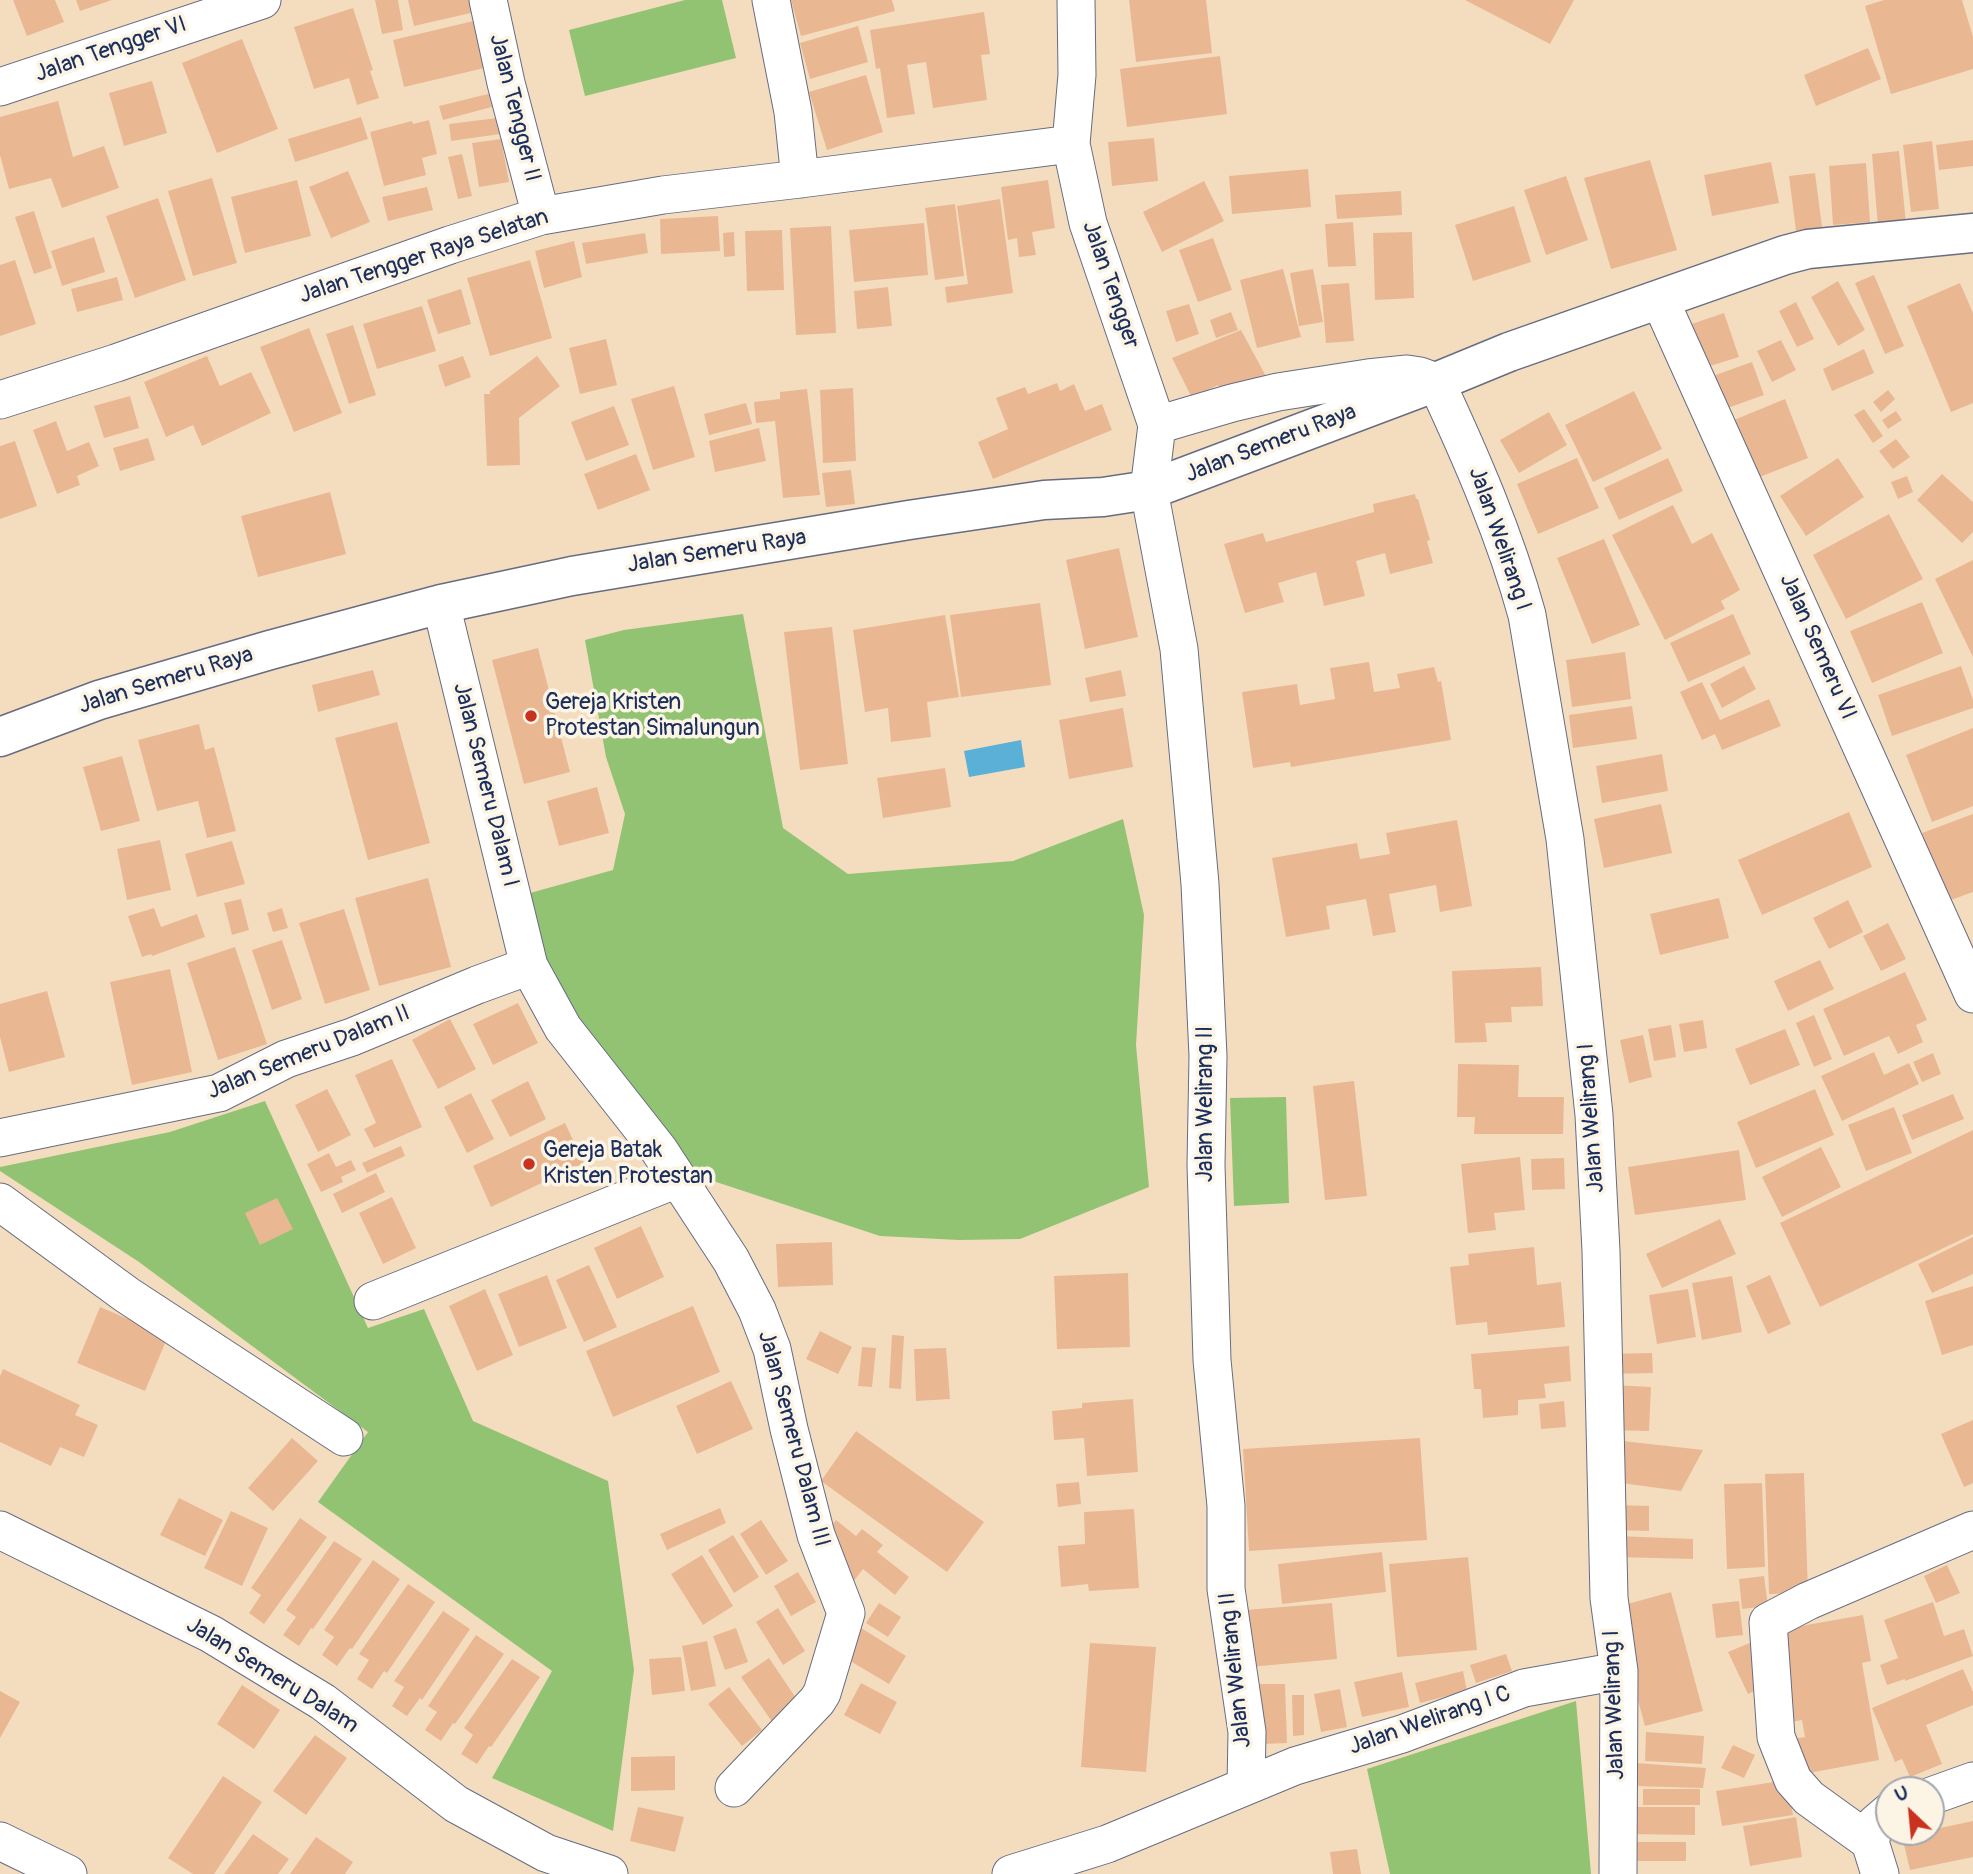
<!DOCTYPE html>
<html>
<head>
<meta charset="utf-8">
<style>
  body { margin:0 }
  #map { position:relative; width:1973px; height:1874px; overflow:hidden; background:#f4ddbf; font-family:Pangolin,sans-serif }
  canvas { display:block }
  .north { position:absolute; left:1875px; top:1776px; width:70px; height:70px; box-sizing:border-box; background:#fcf5e5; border:2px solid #a2a6af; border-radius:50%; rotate:334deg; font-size:19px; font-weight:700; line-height:28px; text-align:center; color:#1b2f5e }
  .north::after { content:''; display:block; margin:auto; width:24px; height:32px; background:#c8321e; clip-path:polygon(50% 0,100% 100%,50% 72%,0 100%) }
</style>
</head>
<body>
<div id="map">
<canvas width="1973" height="1874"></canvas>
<div class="north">U</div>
</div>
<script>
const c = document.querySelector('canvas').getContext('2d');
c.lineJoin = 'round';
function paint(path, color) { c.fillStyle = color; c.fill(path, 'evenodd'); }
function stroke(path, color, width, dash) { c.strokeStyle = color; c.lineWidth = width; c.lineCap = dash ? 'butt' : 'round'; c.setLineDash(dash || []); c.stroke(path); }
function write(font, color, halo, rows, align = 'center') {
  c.font = font + ' Pangolin,sans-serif'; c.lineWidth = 7; c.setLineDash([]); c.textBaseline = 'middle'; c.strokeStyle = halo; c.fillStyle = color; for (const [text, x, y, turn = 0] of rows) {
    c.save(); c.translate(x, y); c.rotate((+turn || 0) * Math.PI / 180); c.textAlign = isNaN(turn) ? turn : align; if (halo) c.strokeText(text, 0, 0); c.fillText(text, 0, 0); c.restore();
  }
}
const green = new Path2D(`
  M685,0H722L736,58L585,96L569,30Z
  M743,614L783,828L848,874L1013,861L1123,819L1144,915L1136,1045L1149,1187L1020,1239L959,1240L880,1236L695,1175L600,1064L512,898L613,870L625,814L606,757L585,640L624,630Z
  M1286,1097L1289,1203L1234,1206L1230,1098Z
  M265,1101L368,1328L424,1309L473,1421L608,1481L634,1670L613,1831L492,1778L552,1671L318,1502L368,1432L139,1262L0,1171V1167L170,1132Z
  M1576,1701L1591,1874H1390L1367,1769Z`);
const water = new Path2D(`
  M1021,740L1025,767L969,777L964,751Z`);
const building = new Path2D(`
  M13,0H55L64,22L27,36Z
  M76,0H112L80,11Z
  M375,0H398L403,30L382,34Z
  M408,0H473L475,12L414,26Z
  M791,0H892L895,11L801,36Z
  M1129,0H1206L1212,53L1136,62Z
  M1465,0H1574L1550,44Z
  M1884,0H1962L1973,37V69L1891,94L1865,6Z
  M353,8L373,70L370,71L379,98L357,105L349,78L314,89L294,27Z
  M984,12L990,54L981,55L987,100L933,108L926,62L907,65L915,114L887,118L880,68L876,69L870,30Z
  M482,19L493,66L404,87L393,40Z
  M858,26L868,62L810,79L800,43Z
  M242,39L278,129L217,153L182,63Z
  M1868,48L1881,79L1816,106L1804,75Z
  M1220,56L1227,114L1127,127L1120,69Z
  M866,75L883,132L827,150L809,92Z
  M152,81L167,133L124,146L109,93Z
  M496,92L499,105L443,120L439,106Z
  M58,101L73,157L104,146L119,188L62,208L51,178L9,189L0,155V117Z
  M361,117L368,139L295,162L288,139Z
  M497,118L500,134L451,141L449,124Z
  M429,120L437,154L422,158L426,175L384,186L370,132L412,121L413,124Z
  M1154,138L1158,181L1112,186L1108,142Z
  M501,139L509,182L479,187L472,143Z
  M1973,140V166L1939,170L1936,145Z
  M1932,141L1939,209L1911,212L1903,145Z
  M1899,151L1906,224L1878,227L1872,154Z
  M462,154L472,196L458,199L448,157Z
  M1650,160L1677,250L1611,269L1584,178Z
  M1771,162L1779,203L1712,216L1704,175Z
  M1866,163L1870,222L1833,225L1829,166Z
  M1308,169L1311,207L1232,214L1229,176Z
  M348,171L370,222L331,238L309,187Z
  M1815,173L1822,227L1796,231L1789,176Z
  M1566,176L1588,240L1546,255L1524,190Z
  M212,178L237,263L193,276L168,191Z
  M297,180L311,236L245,253L231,197Z
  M1048,180L1055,228L1032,232L1036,255L1019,257L1017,238L1008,240L1001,187Z
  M1204,181L1224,221L1162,252L1143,212Z
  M427,187L433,210L388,221L382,197Z
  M1401,191L1402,215L1337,219L1335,195Z
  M158,198L186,280L135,298L106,216Z
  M1000,199L1013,293L947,303L945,287L968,284L957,206Z
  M955,204L964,276L935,280L925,208Z
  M1514,206L1531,262L1473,281L1455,225Z
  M34,211L52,268L34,274L15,217Z
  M718,216L720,251L661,254L660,219Z
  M1353,222L1356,266L1328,267L1325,224Z
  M924,223L928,275L854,282L849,230Z
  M831,226L836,333L796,335L790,228Z
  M782,230L784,290L747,291L745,231Z
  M734,232L735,256L724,257L723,233Z
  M1412,232L1414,298L1375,300L1373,233Z
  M645,233L648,253L586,264L582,243Z
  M94,237L105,272L62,286L51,251Z
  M1213,238L1232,290L1198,302L1179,250Z
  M574,241L582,277L544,288L535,251Z
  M15,260L36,324L0,336V265Z
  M530,260L552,338L490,356L467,278Z
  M1283,269L1301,337L1257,348L1240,280Z
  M1313,269L1323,322L1299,326L1290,273Z
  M1874,275L1904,346L1885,354L1855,283Z
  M117,277L123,300L77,312L71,289Z
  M1838,281L1865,330L1838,346L1811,297Z
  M1349,283L1354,341L1326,343L1321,285Z
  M1960,283L1973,313V403L1951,412L1907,306Z
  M888,287L892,326L857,329L854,291Z
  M461,289L471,324L438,334L427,300Z
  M1796,302L1814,339L1797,347L1779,311Z
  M1189,304L1199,334L1176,342L1166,311Z
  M422,306L436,351L377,369L363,324Z
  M1231,312L1238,330L1216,338L1210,320Z
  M1724,313L1739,357L1694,371L1680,328Z
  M353,325L376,395L349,404L326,334Z
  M309,328L342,413L294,432L260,347Z
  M1241,330L1268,380L1226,401L1218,385L1192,398L1172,358Z
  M606,339L617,385L580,394L569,348Z
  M1781,340L1796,370L1772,382L1757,351Z
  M1864,349L1874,373L1832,391L1823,369Z
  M207,356L220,386L251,372L271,413L202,446L193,425L166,437L144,382Z
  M463,356L471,377L445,387L438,365Z
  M537,356L560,386L519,418L520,465L487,466L484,394H491L489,392Z
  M1752,362L1764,395L1722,410L1710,377Z
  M1057,383L1060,391L1074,384L1085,411L1102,404L1112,430L993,479L978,442L1008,429L996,398L1025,387L1028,394Z
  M674,386L695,457L653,470L631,399Z
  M853,388L856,461L823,463L820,390Z
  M807,389L820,495L783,498L775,421L756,423L754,402L780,399V392Z
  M1888,390L1895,399L1881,412L1873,402Z
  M1634,391L1662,449L1593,482L1565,425Z
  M130,396L139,428L104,438L94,406Z
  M1785,399L1808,458L1757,478L1734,420Z
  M746,403L752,424L709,435L704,414Z
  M614,406L629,445L586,461L571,422Z
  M1864,409L1883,436L1873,443L1854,415Z
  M1896,411L1902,420L1888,429L1882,420Z
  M1549,412L1567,445L1519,473L1500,440Z
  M56,421L67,451L89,442L99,466L77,476L80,485L57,494L33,430Z
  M759,428L766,461L715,472L709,441Z
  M148,438L155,460L120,471L113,448Z
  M1896,439L1910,457L1893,469L1879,451Z
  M15,441L37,506L0,519V446Z
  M636,454L650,490L598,510L584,474Z
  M1577,458L1599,508L1538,534L1517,484Z
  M1668,458L1683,491L1619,520L1604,488Z
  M1838,458L1864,497L1806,536L1780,496Z
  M851,470L855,504L826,507L822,473Z
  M1942,474L1973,502V532L1962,543L1917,500Z
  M1907,476L1913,492L1898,499L1891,482Z
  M330,492L346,554L258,577L241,516Z
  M1415,494L1416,499H1418L1430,540L1427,541L1433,563L1390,574L1385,553L1356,561L1365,596L1324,606L1316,572L1278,583L1284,602L1245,613L1224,544L1263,533L1266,542L1374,512L1373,504Z
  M1673,505L1692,544L1712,533L1740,590L1721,601L1725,609L1665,640L1612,535Z
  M1889,514L1923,579L1846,619L1813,555Z
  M1604,539L1640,625L1592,644L1557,558Z
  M1119,548L1138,637L1085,649L1066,560Z
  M1973,560V657L1935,579Z
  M1922,602L1943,653L1872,683L1850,631Z
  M1040,603L1051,685L961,697L950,615Z
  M1733,614L1751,654L1688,682L1670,643Z
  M945,615L959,697L927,702L931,737L891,742L888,708L865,712L853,630Z
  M832,627L848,764L800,770L784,632Z
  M538,648L570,772L524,784L492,660Z
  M1625,652L1631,699L1572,707L1566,660Z
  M1369,662L1374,692L1400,688L1397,674L1434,667L1438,682L1441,681L1451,740L1291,767L1290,762L1253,768L1242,692L1297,684L1300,705L1335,699L1330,668Z
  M1744,666L1756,689L1722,708L1710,684Z
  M1961,666L1973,700V708L1892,736L1878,695Z
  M373,670L380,695L318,712L312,685Z
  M1121,670L1126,696L1090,702L1085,678Z
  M1702,682L1720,720L1769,699L1781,726L1722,750L1715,734L1702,740L1680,692Z
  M1632,706L1637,739L1573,748L1569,715Z
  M1123,708L1133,767L1069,779L1059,720Z
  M397,722L430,843L368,860L335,738Z
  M199,724L205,750L214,747L236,831L207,838L198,801L157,811L138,740Z
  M1973,728V806L1932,822L1906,755Z
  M1662,754L1668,791L1602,803L1596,766Z
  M122,756L140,821L101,831L83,767Z
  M945,768L951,807L883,818L877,778Z
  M597,787L609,833L559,846L547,801Z
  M1661,804L1672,853L1604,868L1594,819Z
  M1849,812L1872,867L1762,915L1738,860Z
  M1973,814V892L1948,901L1922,833Z
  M1457,820L1472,906L1440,912L1436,885L1389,894L1396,932L1373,936L1366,899L1326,906L1330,929L1286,937L1272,858L1357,843L1360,859L1390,854L1386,833Z
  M160,840L171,890L127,900L117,849Z
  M232,841L245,884L197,897L185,854Z
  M428,878L451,967L379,986L355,898Z
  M1719,898L1729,938L1660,955L1650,914Z
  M241,899L249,930L232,935L224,903Z
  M1848,900L1863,932L1829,949L1813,918Z
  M154,908L161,927L197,914L205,937L152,956L151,954L142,957L128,916Z
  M282,908L288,928L273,932L267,913Z
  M344,909L370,990L325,1004L299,923Z
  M1888,923L1906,959L1881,971L1863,936Z
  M282,940L302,999L272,1010L252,950Z
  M235,947L267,1044L218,1060L187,963Z
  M1820,960L1834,989L1788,1011L1774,981Z
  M1541,967L1543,1006L1511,1007L1512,1022L1485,1023L1487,1042L1455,1043L1452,971Z
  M170,969L192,1072L132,1085L110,982Z
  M1905,972L1927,1020L1916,1025L1923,1042L1898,1054L1889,1036L1844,1056L1823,1009Z
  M47,991L65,1057L9,1072L0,1037V1004Z
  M518,1003L538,1043L493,1065L473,1024Z
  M1814,1015L1832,1059L1814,1067L1796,1023Z
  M450,1019L476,1069L438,1089L412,1040Z
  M1703,1020L1707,1048L1684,1052L1679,1024Z
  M1671,1025L1676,1057L1654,1061L1648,1029Z
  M1785,1029L1800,1065L1750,1085L1735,1049Z
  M1643,1035L1652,1077L1629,1083L1620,1040Z
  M1874,1052L1884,1075L1909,1063L1919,1084L1842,1121L1821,1076Z
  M1933,1053L1941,1074L1922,1082L1913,1062Z
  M392,1059L422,1127L374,1148L364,1129L376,1123L355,1075Z
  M1458,1064L1519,1065L1518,1097H1564L1563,1134H1474L1475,1117H1457Z
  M528,1081L546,1119L510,1137L491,1100Z
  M1354,1081L1367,1196L1325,1200L1313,1086Z
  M327,1089L351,1135L318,1152L295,1105Z
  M1815,1089L1834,1135L1756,1168L1737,1122Z
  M471,1093L494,1139L467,1153L444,1107Z
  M1953,1094L1964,1119L1912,1140L1902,1115Z
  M1894,1107L1912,1153L1866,1171L1848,1125Z
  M565,1123L584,1163L491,1207L473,1166Z
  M1973,1130V1234L1820,1307L1780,1223Z
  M401,1146L405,1156L367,1173L362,1163Z
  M1821,1147L1841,1187L1782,1217L1762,1177Z
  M1739,1150L1746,1200L1635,1215L1628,1167Z
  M329,1153L336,1167L351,1160L356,1170L341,1177L343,1182L321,1192L307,1164Z
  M1520,1157L1525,1210L1494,1213L1496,1230L1468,1233L1461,1164Z
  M1564,1158L1565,1189L1532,1190L1531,1159Z
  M376,1173L385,1192L342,1213L333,1194Z
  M392,1197L416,1248L383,1264L359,1213Z
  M277,1198L293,1229L260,1245L245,1213Z
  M1720,1219L1736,1254L1662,1288L1646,1254Z
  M641,1226L664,1277L617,1299L594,1248Z
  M1973,1237V1274L1932,1293L1918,1264Z
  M832,1242L833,1285L778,1287L776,1244Z
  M1534,1247L1537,1285L1561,1282L1565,1327L1488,1335L1487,1322L1456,1325L1450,1267L1469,1265L1468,1254Z
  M589,1265L617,1327L584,1342L556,1280Z
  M1128,1273L1130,1347L1057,1349L1054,1276Z
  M547,1275L567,1328L519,1347L498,1294Z
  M1770,1275L1791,1324L1768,1334L1746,1286Z
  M1732,1276L1742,1332L1702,1340L1692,1283Z
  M1973,1286V1345L1942,1355L1925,1301Z
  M485,1289L513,1355L477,1371L449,1306Z
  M1688,1289L1696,1337L1657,1344L1649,1295Z
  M693,1306L720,1372L613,1417L586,1351Z
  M100,1307L168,1336L145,1391L77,1363Z
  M820,1331L852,1347L838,1374L806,1359Z
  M892,1335L904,1336L901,1389L889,1388Z
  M1569,1346L1571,1381L1544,1384L1546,1398L1518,1400V1415L1483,1418L1481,1389H1474L1471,1354Z
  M862,1347L876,1348L872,1387L858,1386Z
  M946,1348L950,1399L916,1401L914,1349Z
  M1652,1353L1653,1373L1606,1374L1605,1354Z
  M3,1369L80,1405L75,1415L98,1425L84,1457L60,1447L51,1466L0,1442V1376Z
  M731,1381L753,1429L697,1454L676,1406Z
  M1612,1385L1651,1387L1649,1431L1610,1430Z
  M1133,1399L1138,1472L1087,1476L1084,1438L1054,1440L1052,1411L1082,1408V1403Z
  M1564,1401L1566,1427L1541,1429L1539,1404Z
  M1973,1420V1483L1964,1487L1941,1434Z
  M856,1431L984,1522L947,1572L821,1481Z
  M292,1438L318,1461L273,1511L248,1488Z
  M1420,1438L1427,1540L1249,1551L1243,1449Z
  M1614,1440L1703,1450L1681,1491L1613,1482Z
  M1804,1473L1808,1593L1769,1594L1765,1474Z
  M1079,1482L1081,1504L1058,1507L1056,1484Z
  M1762,1483L1765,1567L1727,1569L1724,1484Z
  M179,1498L223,1520L205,1556L160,1535Z
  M1613,1505L1649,1506V1531L1613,1530Z
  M720,1508L726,1523L667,1550L660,1534Z
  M1134,1509L1139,1588L1089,1591L1088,1584L1061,1587L1058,1546L1085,1544L1084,1512Z
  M231,1511L268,1528L242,1586L204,1568Z
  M300,1518L327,1537L264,1624L249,1613L261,1595L251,1588Z
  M761,1520L788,1561L766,1575L740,1534Z
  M836,1520L856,1536L862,1529L883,1545L877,1552L909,1577L895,1595L863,1569L853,1582L822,1538Z
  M733,1535L759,1577L734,1593L708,1550Z
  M1618,1536L1693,1539V1559L1617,1557Z
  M334,1541L362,1559L313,1629L311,1628L299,1646L283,1635L296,1617L286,1610Z
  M1382,1552L1386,1592L1282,1604L1278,1564Z
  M702,1555L733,1606L703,1625L671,1574Z
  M1468,1557L1477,1650L1397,1657L1389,1564Z
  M373,1560L400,1579L352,1649L350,1648L337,1666L322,1655L334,1637L324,1630Z
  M1947,1565L1960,1593L1936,1603L1924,1576Z
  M798,1572L816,1602L791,1616L774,1586Z
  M1764,1576L1768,1606L1742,1609L1739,1579Z
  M408,1584L435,1602L387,1673L384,1671L372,1689L357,1679L369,1660L359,1654Z
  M1671,1592L1703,1711L1645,1726L1613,1608Z
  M1739,1601L1743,1635L1716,1638L1712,1604Z
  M1933,1602L1944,1636L1964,1629L1973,1656L1905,1681V1679L1887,1685L1880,1665L1898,1658L1884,1620Z
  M879,1603L901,1617L888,1637L866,1623Z
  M1332,1603L1337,1659L1250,1667L1245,1610Z
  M778,1608L805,1651L783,1665L756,1622Z
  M443,1611L470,1629L422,1700L420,1698L407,1716L392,1706L404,1687L394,1681Z
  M1863,1615L1871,1661L1862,1663L1879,1760L1798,1775L1792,1739L1805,1737L1802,1720L1790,1722L1773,1631Z
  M853,1623L906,1656L889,1684L835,1652Z
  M736,1628L748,1662L725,1670L713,1636Z
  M476,1635L504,1654L455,1724L453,1723L441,1741L425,1730L437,1712L428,1706Z
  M707,1641L716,1686L691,1691L682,1646Z
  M1752,1642L1771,1683L1748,1694L1728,1652Z
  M1090,1643L1156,1647L1146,1772L1081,1767Z
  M1506,1654L1512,1671L1476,1683L1470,1665Z
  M681,1657L685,1691L652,1695L649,1659Z
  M769,1658L802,1707L775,1726L741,1677Z
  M512,1659L540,1677L491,1747L489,1746L477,1764L461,1754L473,1735L464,1728Z
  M1963,1669L1973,1692V1705L1926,1725L1942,1764L1910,1777L1902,1759L1895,1762L1872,1708Z
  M1463,1671L1467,1691L1420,1703L1415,1683Z
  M1402,1672L1409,1707L1362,1717L1354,1682Z
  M861,1683L897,1702L880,1734L844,1715Z
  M1260,1684H1285L1287,1743L1261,1744Z
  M242,1685L280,1710L254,1749L217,1724Z
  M729,1687L762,1730L742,1746L708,1704Z
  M1340,1689L1347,1727L1321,1732L1314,1694Z
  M0,1691L20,1702L0,1738Z
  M1292,1695H1304V1735L1293,1736Z
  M1646,1732L1704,1736L1702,1764L1645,1761Z
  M315,1735L347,1758L306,1815L273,1791Z
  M1733,1745L1755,1755L1744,1778L1721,1768Z
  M675,1756V1790L631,1791V1757Z
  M1635,1763L1706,1768L1703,1788L1633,1786Z
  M223,1776L262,1802L214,1874H193L168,1858Z
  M1787,1780L1793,1815L1722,1826L1716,1791Z
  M1643,1789H1700V1805H1643Z
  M638,1807L684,1817L675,1852L630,1841Z
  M1628,1807H1695V1835L1627,1834Z
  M1796,1817L1802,1857L1750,1866L1743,1826Z
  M1973,1821V1857L1910,1870L1902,1836L1931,1832V1830Z
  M253,1834L289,1859L278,1874H224Z
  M316,1837L353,1862L345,1874H290Z
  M1630,1842H1686V1861H1630Z
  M1357,1849L1361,1874H1333L1330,1852Z`);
const minor = new Path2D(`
  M488,0L506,83L541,216
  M771,0L793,112L800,179
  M1076,0L1077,75L1071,144L1088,223L1157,425L1149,490L1179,649L1200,884L1208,1056L1206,1165L1212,1360L1226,1506V1589L1247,1732L1246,1786
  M0,87L262,0
  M1660,300L1973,994
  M0,400L116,363L450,245L541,216L663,195L800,179L1071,144
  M1157,425L1232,403L1278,392L1368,378L1407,374L1420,376L1436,382C1471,457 1505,535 1527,615L1565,839L1594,1115L1601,1251L1609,1598L1619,1671L1618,1874
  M441,604L529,966L563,1028L659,1150L731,1260L757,1310L772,1349L789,1429L816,1535L846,1613L822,1693L817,1701L734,1788
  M0,1138L219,1093L286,1059L352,1037L477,985L529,966
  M0,1202L127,1295L344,1437
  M373,1301L677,1179
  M0,1530L211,1634L323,1702L456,1804L546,1853L609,1874
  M1931,1796L1973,1781
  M0,1841L68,1874
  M1870,1842L1809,1798L1793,1780L1776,1737L1768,1622L1808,1601L1973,1530
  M1870,1842L1875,1824L1889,1812
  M1870,1842L1880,1874
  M1011,1874L1107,1844L1295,1766L1402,1734L1524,1688L1619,1671`);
const tertiary = new Path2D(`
  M0,737L99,700L270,650L441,604L572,576L909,520L1044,500L1103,497L1149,490L1436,382L1509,352L1785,255L1808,249L1973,233`);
const markers = [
  [531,716,7,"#c8321e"],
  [529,1164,7,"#c8321e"]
];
const streetNames = [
  ["Jalan Tengger VI",111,50,-19],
  ["Jalan Tengger II",514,108,76],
  ["Jalan Tengger Raya Selatan",424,257,-18],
  ["Jalan Tengger",1110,285,71],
  ["Jalan Semeru Raya",1271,444,-21],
  ["Jalan Welirang I",1499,539,71],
  ["Jalan Semeru Raya",717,552,-9],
  ["Jalan Semeru VI",1817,647,66],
  ["Jalan Semeru Raya",166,681,-17],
  ["Jalan Semeru Dalam I",485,785,76],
  ["Jalan Semeru Dalam II",309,1053,-22],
  ["Jalan Welirang II",1206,1104,-90],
  ["Jalan Welirang I",1592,1118,-94],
  ["Jalan Semeru Dalam III",793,1439,75],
  ["Jalan Welirang II",1236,1670,-96],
  ["Jalan Semeru Dalam",272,1676,32],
  ["Jalan Welirang I",1615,1705,-92],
  ["Jalan Welirang I C",1430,1721,-19]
];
const poiNames = [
  ["Gereja Kristen",545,703],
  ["Protestan Simalungun",545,729],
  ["Gereja Batak",543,1151],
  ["Kristen Protestan",543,1177]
];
paint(green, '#92c373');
paint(water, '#5ab0d6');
paint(building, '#e9b892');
stroke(minor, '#676c80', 39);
stroke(tertiary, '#676c80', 41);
stroke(minor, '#fff', 37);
stroke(tertiary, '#fff', 38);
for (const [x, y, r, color] of markers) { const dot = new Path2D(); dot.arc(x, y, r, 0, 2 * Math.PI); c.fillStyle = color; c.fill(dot); stroke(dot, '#fcf5e5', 2.5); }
write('23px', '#1b2f5e', '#fcf5e5', streetNames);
write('23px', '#1b2f5e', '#fcf5e5', poiNames, 'left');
</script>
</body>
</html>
